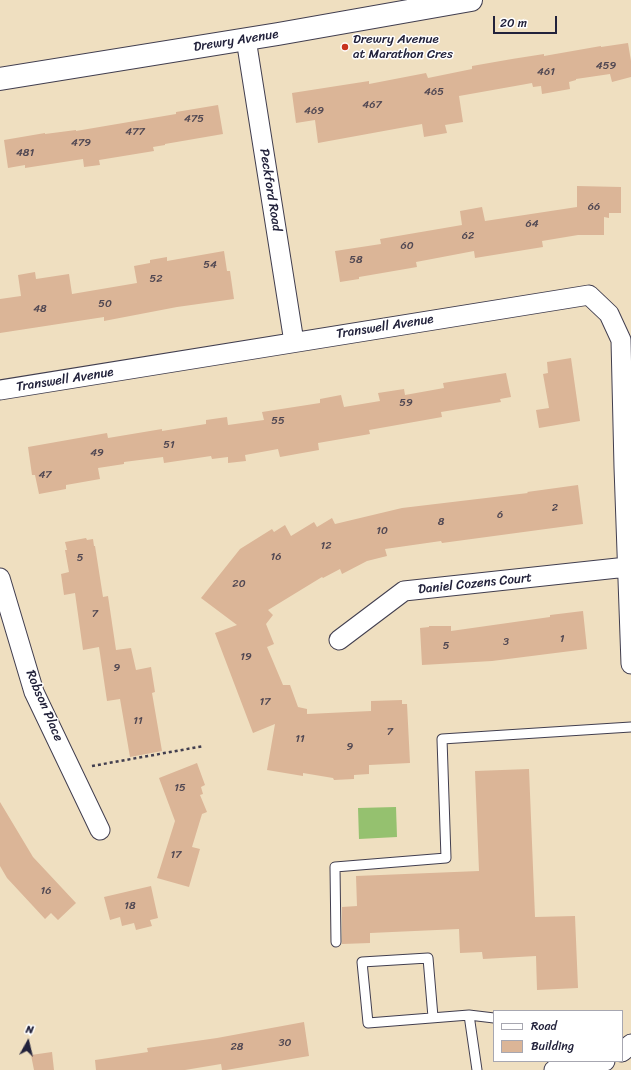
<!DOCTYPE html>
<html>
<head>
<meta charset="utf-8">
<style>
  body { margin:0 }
  #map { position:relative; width:631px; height:1070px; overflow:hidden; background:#efdfc0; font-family:Sriracha,sans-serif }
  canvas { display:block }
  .legend { position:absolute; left:493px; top:1010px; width:130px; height:52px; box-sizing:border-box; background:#fff; border:1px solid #a7a7b1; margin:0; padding:5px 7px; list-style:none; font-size:12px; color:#22223b }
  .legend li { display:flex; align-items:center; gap:8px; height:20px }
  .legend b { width:20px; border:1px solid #a7a7b1 }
  .north { position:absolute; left:8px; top:1022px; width:40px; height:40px; -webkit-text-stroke:3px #fff; paint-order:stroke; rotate:8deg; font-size:11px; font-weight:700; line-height:16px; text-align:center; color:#22223b }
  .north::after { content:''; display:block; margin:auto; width:14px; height:18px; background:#22223b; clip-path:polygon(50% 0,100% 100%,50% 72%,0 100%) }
  .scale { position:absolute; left:493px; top:16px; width:64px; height:18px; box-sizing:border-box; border:2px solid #22223b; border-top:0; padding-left:5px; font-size:12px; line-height:14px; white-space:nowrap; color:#22223b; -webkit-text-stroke:3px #fff; paint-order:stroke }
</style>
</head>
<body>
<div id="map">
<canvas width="631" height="1070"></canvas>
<ul class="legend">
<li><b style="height:5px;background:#fff"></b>Road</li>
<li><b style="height:11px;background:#dbb597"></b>Building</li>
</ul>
<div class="north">N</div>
<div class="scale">20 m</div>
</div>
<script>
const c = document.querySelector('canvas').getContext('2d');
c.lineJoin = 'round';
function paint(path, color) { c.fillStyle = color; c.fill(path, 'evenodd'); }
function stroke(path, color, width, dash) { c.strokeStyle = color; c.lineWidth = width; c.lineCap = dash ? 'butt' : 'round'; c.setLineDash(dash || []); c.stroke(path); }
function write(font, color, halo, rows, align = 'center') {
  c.font = font + ' Sriracha,sans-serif'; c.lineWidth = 3; c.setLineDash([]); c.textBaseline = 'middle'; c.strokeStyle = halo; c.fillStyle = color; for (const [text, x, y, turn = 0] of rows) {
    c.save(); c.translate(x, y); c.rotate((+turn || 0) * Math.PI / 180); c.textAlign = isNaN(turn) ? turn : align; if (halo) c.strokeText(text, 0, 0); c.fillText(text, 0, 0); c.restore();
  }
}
const green = new Path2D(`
  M396,807L397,837L359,839L358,808Z`);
const building = new Path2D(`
  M628,43L631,61V77L612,82L610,74L576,79V80L569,82L570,89L542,94L541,86L533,87L532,83L459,96L463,122L445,125L447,133L424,137L422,124L318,143L315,120L296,123L292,93L369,81V84L426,73L428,78L472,69V66L512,59L544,54V56L601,46V47Z
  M218,105L223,134L165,144V145L153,147L154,151L99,160L100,165L84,167L83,159L25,168V165L8,168L4,140L45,133V134L76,130V131L176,114V112Z
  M577,186L621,187V213H609V218L604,217V235H578L542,241L543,247L475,258L474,251L416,262L417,267L359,277V279L340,282L335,251L381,244L380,239L462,225L460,211L482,207L485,221L577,207Z
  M224,251L227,271H230L234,299L177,307L104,321V317L0,333V299L21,296L18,275L35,272L36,279L69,274L72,294L137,283L134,266L150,263V260L167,257V261Z
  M571,358L580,421L539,428L536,410L549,408L543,374L548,373L547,362Z
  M506,373L511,397L500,399L501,402L441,412L442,417L369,430L370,434L318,443L319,450L280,457L278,449L245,455L246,461L228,463V457L212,459L211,456L164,463L163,457L124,462V464L98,468L100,479L66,485V489L39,494L35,475H32L28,447L107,433L108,438L162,429V431L206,424V420L227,417L228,425L264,420L262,412L320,403V399L341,395L344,407L380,401L378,393L404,389L405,395L444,388L443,383Z
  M578,485L583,524L442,543L441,541L385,549L387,556L367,561L342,574L340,569L323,578L322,577L268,610L273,615L266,624L274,644L267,647L283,685H290L298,707L307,709V714L371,711V701L402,700V704H407L410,763L369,765V774L354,775V779L334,780L333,778L303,773V776L267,770L275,724L253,733L215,633L237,625L201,598L240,549L272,529L274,532L285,525L291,536L314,522L317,527L332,518L335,524L402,508L528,493L527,492Z
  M86,538L87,540L93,539L94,546H95L103,597L108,596L116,650L131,648L136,670L151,667L155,692L152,693L162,751L130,757L120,699L107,701L99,647L83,650L75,593L64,595L61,574L69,572L65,550H67L65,542Z
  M583,611L587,649L492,661L422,665L420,628L429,627V626H451V631L550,617V615Z
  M197,763L205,785L201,787L203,794L200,795L207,812L202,814L192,847L200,849L189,887L157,878L175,821L159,778Z
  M529,769L535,917L575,916L578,988L537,990L536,956L483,959L482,952L460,953L459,929L370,933V943L342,944V907L357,906L356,876L479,871L475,771Z
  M0,802L33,857L76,903L58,920L51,913L45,919L7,878L0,866Z
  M151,886L158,918L150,920L152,926L136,930L134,923L122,926L120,917L110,920L104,897Z
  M304,1022L309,1056L226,1070H222L221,1064L185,1070H96L95,1060L148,1052L147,1048L217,1038Z
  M52,1052L54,1070H34L31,1055Z`);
const path = new Path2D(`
  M92,766L204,746`);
const lane = new Path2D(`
  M336,942L335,867L446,858L442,739L631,727
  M469,1015L494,1018
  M433,1017L428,958L362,962L368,1023L469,1015L477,1070`);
const street = new Path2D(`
  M246,39L294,342
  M0,390L589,295L609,314L621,340L624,467L631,664
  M0,578L34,692L100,830
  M339,640L404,591L627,567
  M622,1052L631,1044
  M554,1070L605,1061`);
const secondary = new Path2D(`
  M0,79L278,34L471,0`);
const markers = [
  [345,47,4,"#c8321e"]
];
const numberNames = [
  ["459",606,66],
  ["461",546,72],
  ["465",434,92],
  ["467",372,105],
  ["469",314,111],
  ["475",194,119],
  ["477",135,132],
  ["479",81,143],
  ["481",25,153],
  ["66",594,207],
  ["64",532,224],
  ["62",468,236],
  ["60",407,246],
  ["58",356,260],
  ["54",210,265],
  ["52",156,279],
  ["50",105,304],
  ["48",40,309],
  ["59",406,403],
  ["55",278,421],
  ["51",169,445],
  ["49",97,453],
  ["47",45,475],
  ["2",555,508],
  ["6",500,515],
  ["8",441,522],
  ["10",382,531],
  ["12",326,546],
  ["16",276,557],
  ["5",80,558],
  ["20",239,584],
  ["7",95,614],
  ["1",562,639],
  ["3",506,642],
  ["5",446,646],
  ["19",246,657],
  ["9",117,668],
  ["17",265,702],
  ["11",138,721],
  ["7",390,732],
  ["11",300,739],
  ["9",350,747],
  ["15",180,788],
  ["17",176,855],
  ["16",46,891],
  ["18",130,906],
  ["30",285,1043],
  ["28",237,1047]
];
const poiNames = [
  ["Drewry Avenue",353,40],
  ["at Marathon Cres",353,55]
];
const streetNames = [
  ["Drewry Avenue",236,41,-9],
  ["Peckford Road",270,190,81],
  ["Transwell Avenue",385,327,-9],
  ["Transwell Avenue",65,380,-9],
  ["Daniel Cozens Court",475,584,-6],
  ["Robson Place",44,706,67]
];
paint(green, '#95c16f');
paint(building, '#dbb597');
stroke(lane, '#413e4f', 11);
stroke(street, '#413e4f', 21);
stroke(secondary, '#413e4f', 24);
stroke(path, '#413e4f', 2.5, [3, 3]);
stroke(lane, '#fff', 9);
stroke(street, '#fff', 19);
stroke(secondary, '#fff', 22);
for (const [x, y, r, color] of markers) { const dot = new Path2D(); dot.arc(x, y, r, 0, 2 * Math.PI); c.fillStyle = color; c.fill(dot); stroke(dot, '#fff', 1.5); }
write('11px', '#504752', null, numberNames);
write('13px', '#22223b', '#fff', poiNames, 'left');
write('13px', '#22223b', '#fff', streetNames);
</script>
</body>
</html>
